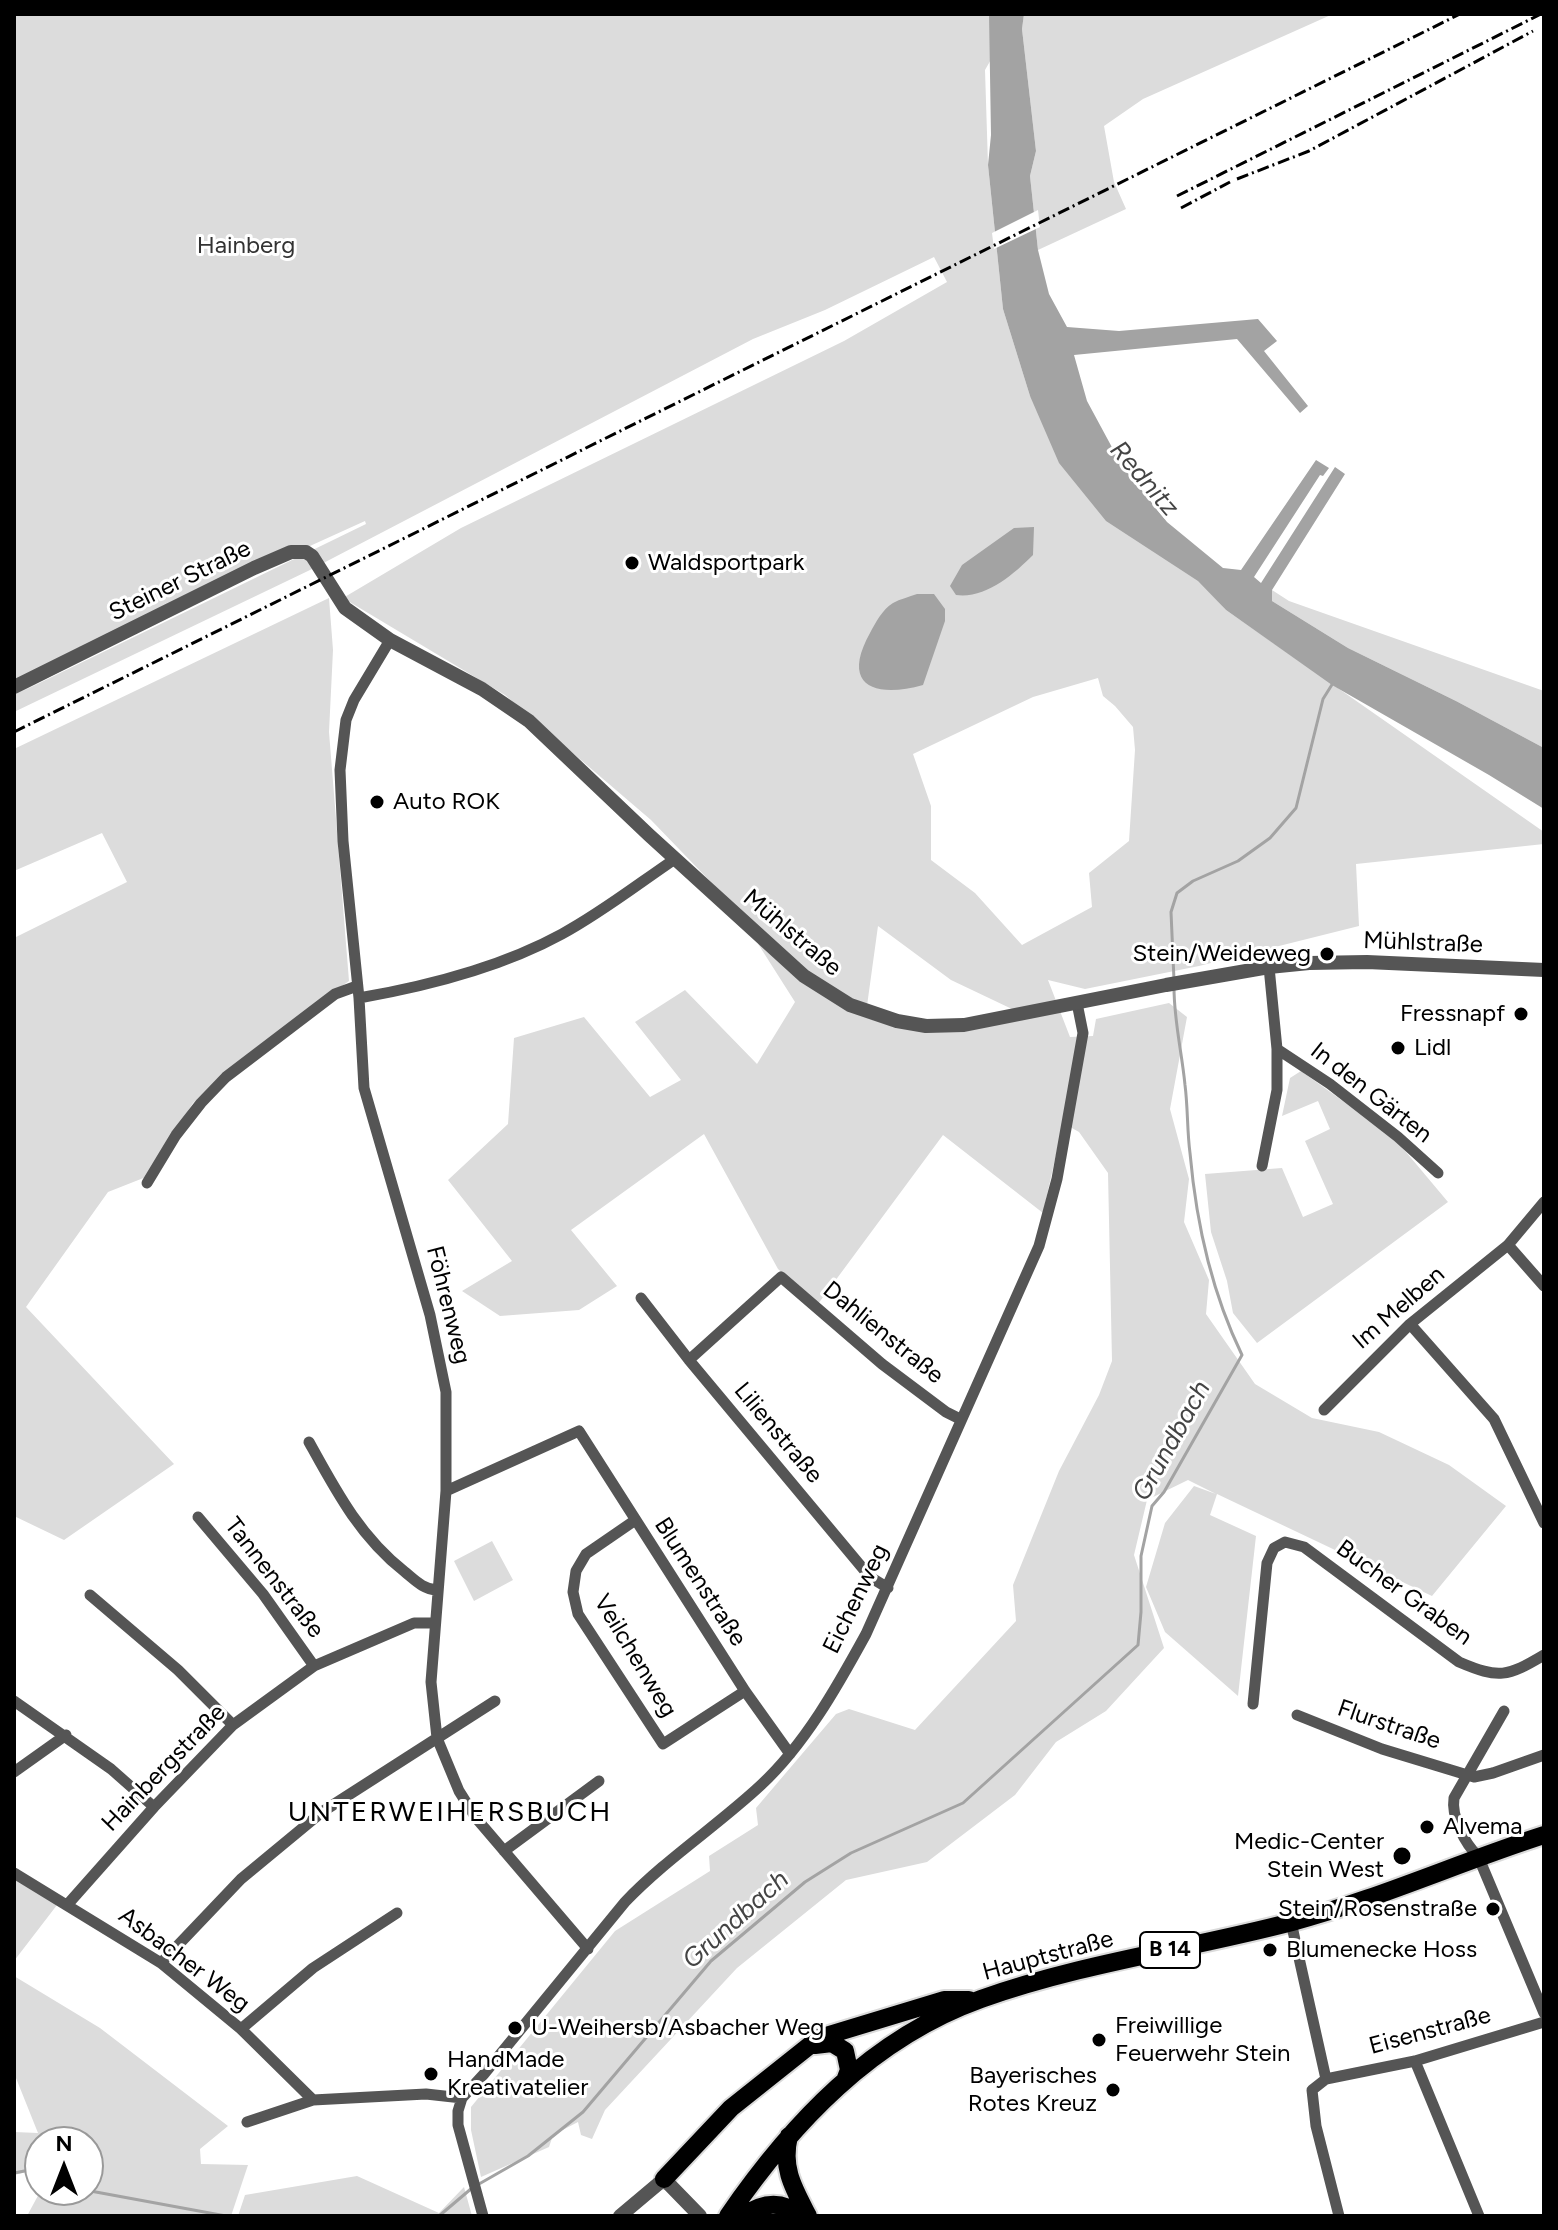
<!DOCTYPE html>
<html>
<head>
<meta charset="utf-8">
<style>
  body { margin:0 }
  #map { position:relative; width:1558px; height:2230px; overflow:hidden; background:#fff; font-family:Figtree,sans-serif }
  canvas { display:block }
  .frame { position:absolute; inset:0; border:16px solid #000; pointer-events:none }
  .north { position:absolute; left:24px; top:2126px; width:80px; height:80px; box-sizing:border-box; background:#fff; border:2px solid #999; border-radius:50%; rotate:0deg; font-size:22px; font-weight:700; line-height:32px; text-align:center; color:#000 }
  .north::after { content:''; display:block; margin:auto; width:28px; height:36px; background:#000; clip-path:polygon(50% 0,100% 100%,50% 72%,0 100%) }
</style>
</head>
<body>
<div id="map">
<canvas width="1558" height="2230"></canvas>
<div class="frame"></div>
<div class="north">N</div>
</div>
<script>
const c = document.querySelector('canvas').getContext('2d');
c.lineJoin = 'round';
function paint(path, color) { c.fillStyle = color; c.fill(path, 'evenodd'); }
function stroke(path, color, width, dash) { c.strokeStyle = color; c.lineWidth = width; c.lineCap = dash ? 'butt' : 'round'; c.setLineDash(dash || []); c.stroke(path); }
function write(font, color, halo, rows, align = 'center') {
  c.font = font + ' Figtree,sans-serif'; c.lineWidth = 6; c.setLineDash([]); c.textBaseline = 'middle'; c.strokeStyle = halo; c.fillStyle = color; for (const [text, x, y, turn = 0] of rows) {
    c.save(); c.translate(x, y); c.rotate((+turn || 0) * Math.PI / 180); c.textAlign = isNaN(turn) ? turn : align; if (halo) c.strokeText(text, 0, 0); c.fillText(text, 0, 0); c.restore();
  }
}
const green = new Path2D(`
  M14,14H1005L1001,42L985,70L988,165L1003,309L1030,396L1226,610L1544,832V844L1356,864L1359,926L1199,966L1085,989L1048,980L1070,1037L1093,1036L1096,1019L1169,1003L1187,1017L1170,1109L1189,1179L1184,1222L1209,1280L1206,1314L1255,1384L1312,1418L1379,1432L1449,1465L1506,1506L1432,1596L1217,1494L1210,1515L1256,1536L1238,1696L1165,1632L1146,1587L1165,1523L1194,1486L1216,1494L1188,1480L1147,1500L1134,1555L1164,1648L1106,1711L1056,1742L1015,1795L927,1862L846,1880L737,1968L605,2110L592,2139L581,2135L578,2122L553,2135L549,2147L481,2177L471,2130V2107L615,1931L710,1871L709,1856L758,1825L756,1808L836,1714L849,1709L915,1730L1016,1621L1013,1585L1059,1471L1099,1395L1112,1361L1108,1173L1079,1132L1063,1123L1043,1213L943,1135L818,1304L778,1269L704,1134L571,1230L617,1286L579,1310L500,1316L462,1291L512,1261L448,1180L508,1124L514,1038L584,1017L650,1097L681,1080L635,1022L685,990L757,1064L795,1002L734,906L651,820L505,695L343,598L461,528L844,341L947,282L934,257L825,310L753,339L310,570L14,712ZM365,521L366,524L21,692L246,575ZM1098,678L1103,696L1115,706L1133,727L1135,750L1129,841L1089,873L1092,907L1022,945L975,893L931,860V806L913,754L1033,697ZM878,926L951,980L1012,1009L962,1023L866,1013Z
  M1024,14H1333L1143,99L1104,126L1114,182L1126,209L1038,250L1030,176L1036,151L1022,29Z
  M1272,590L1289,601L1544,691V748L1456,701L1348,648L1272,601Z
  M329,598L333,650L329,732L349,981L249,1053L193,1103L146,1177L108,1192L26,1307L174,1464L64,1540L14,1516V938L127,882L102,833L14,871V749Z
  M1301,1071L1347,1104L1401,1146L1448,1202L1257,1343L1233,1313L1227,1281L1211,1232L1205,1174L1282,1168L1303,1217L1333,1204L1305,1141L1330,1129L1318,1101L1282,1116L1290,1078Z
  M492,1541L513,1580L474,1601L454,1561Z
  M14,1879L57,1905L14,1961Z
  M14,1976L100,2028L228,2126L200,2149L201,2164L248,2165L231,2216H27L41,2190H88V2142H40V2169L14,2175V2132L38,2133L14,2073Z
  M357,2176L439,2213L464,2187L472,2216H238L245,2195Z`);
const water = new Path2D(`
  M989,14H1024L1022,29L1036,151L1030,176L1038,250L1049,294L1067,327L1119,331L1258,319L1277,341L1264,351L1308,406L1300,413L1237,339L1074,355L1087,401L1121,464L1167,522L1223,568L1241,570L1316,460L1329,468L1323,476L1320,475L1254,577L1261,583L1335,467L1345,474L1272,590V601L1348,648L1456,701L1544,748V809L1489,775L1332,685L1226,610L1198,581L1106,521L1059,463L1030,396L1003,309L988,165L991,135Z
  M1034,527L1033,555C1013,575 985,599 956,595L950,586L962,565L1014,528Z
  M917,594H934L945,609V621L923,685C876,698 840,687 870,633C876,622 882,610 893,603C900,599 909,597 917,594Z`);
const pier = new Path2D(`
  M1038,210L1040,227L994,249L992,233Z`);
const stream = new Path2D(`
  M1174,980L1171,912L1177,893L1193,881L1238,861L1270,838L1296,808L1323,699L1333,683
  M14,2173L40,2168
  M479,2184L528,2156L583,2112L711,1961L805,1882L851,1853L963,1803L1138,1645L1141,1612V1556L1152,1506L1164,1492L1242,1355C1212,1293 1196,1221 1190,1153C1187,1131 1188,1108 1185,1085C1182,1053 1174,1021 1174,988
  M85,2190L226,2216
  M439,2216L472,2188`);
const minor = new Path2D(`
  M390,640L354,700L346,720L340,770L343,841L359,998L364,1088L430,1315L446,1392V1491L431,1682L437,1738L459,1791L476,1818L588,1949
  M359,998C428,986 500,968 562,934C601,913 638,884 675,859
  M1277,1049L1330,1084L1398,1137L1438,1173
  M1262,1166L1277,1090V1049L1269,967
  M147,1183L176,1135L201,1103L226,1077L335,994L357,986
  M1508,1245L1544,1286
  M641,1298L689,1360L870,1577L888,1588
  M1410,1324L1494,1419L1544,1523
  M689,1360L781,1277L882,1364L946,1412L960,1419
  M1324,1410L1410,1324L1508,1245L1544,1202
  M309,1442C336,1491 360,1537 405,1572C416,1581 423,1589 437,1590
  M446,1491L579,1431L745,1691L790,1754
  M198,1517L263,1594L314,1666
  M634,1521L586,1554L576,1571L573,1592L578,1614L663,1744L745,1691
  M90,1595L178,1670L233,1725
  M14,1701L111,1769L154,1807
  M1253,1704L1267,1563L1274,1548L1285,1542L1304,1547L1459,1662C1499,1679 1507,1677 1544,1655
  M1504,1711L1454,1798C1451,1817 1465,1844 1478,1856L1544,2013
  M1297,1715L1382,1749L1474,1777L1493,1773L1544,1755
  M14,1772L66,1735
  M504,1851L599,1781
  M14,1873L161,1963L241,2029L313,2100
  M68,1904L154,1807L233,1725L314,1666L414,1623H435
  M1291,1922L1326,2079
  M161,1963L241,1879L322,1812L495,1701
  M241,2029L313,1968L397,1913
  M1415,2061L1479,2216
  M247,2122L313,2100L426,2094L462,2098
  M483,2216L458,2125V2111L462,2098L484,2074L625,1902C666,1859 717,1826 761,1785C805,1744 837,1687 866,1634L1039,1246L1057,1179L1083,1033L1077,1003
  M1339,2216L1316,2126L1312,2090L1326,2079L1415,2061L1544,2022`);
const tertiary = new Path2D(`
  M14,687L254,568L291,552H306L312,556L345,608L390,640L482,689L529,721L649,835L804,976L850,1005L897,1021L926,1026L964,1025L1166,985L1269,967L1309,963L1367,962L1544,970
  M620,2216L664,2179L700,2216`);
const primary = new Path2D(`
  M815,2045L832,2043L845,2051L849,2070L846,2078
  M789,2136C781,2168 794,2189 808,2216
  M664,2179L731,2108L819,2038L944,2000H969
  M728,2216C792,2123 872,2038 981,1999C1082,1963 1189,1949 1292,1922C1378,1899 1460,1862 1544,1835
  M743,2216C763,2202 782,2200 801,2216`);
const rail = new Path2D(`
  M1237,179L1309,151L1533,31
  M1177,196L1541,14
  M1181,208L1230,182
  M14,732L1460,14`);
const markers = [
  [632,563,8,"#000"],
  [377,802,8,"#000"],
  [1327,954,8,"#000"],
  [1521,1014,8,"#000"],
  [1398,1048,8,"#000"],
  [1427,1827,8,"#000"],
  [1402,1856,10,"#000"],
  [1493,1909,8,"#000"],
  [1270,1950,8,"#000"],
  [515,2028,8,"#000"],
  [1099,2040,8,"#000"],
  [431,2074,8,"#000"],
  [1113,2090,8,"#000"]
];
const shields = [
  [1170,1950,60]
];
const shieldNames = [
  ["B 14",1170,1950]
];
const parkNames = [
  ["Hainberg",246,246]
];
const poiNames = [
  ["Waldsportpark",648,563],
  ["Auto ROK",393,802],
  ["Stein/Weideweg",1311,954,"right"],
  ["Fressnapf",1505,1014,"right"],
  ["Lidl",1414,1048],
  ["Alvema",1443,1827],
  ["Medic-Center",1384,1842,"right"],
  ["Stein West",1384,1870,"right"],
  ["Stein/Rosenstraße",1477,1909,"right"],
  ["Blumenecke Hoss",1286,1950],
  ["Freiwillige",1115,2026],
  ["Feuerwehr Stein",1115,2054],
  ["U-Weihersb/Asbacher Weg",531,2028],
  ["HandMade",447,2060],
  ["Kreativatelier",447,2088],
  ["Bayerisches",1097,2076,"right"],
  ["Rotes Kreuz",1097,2104,"right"]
];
const streetNames = [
  ["Steiner Straße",180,581,-26],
  ["Mühlstraße",792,933,40],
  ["Mühlstraße",1423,943,2],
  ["In den Gärten",1371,1093,38],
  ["Föhrenweg",448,1305,76],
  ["Im Melben",1399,1308,-41],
  ["Dahlienstraße",883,1333,39],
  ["Lilienstraße",778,1433,50],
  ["Tannenstraße",274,1578,52],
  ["Blumenstraße",700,1582,57],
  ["Bucher Graben",1404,1593,36],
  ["Eichenweg",856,1599,-64],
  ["Veilchenweg",635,1656,59],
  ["Flurstraße",1389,1725,19],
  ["Hainbergstraße",164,1768,-46],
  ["Hauptstraße",1048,1956,-15],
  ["Asbacher Weg",184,1960,37],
  ["Eisenstraße",1430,2031,-15]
];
const waterNames = [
  ["Rednitz",1144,479,49],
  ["Grundbach",1172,1441,-61],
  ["Grundbach",736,1920,-42]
];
const quarterNames = [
  ["UNTERWEIHERSBUCH",450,1813]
];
paint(green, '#dcdcdc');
paint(water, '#a3a3a3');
paint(pier, '#fff');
stroke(stream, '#a3a3a3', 3);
stroke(primary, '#dbdbdb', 22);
stroke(minor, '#555', 11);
stroke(tertiary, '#555', 14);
stroke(primary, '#000', 18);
stroke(rail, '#000', 3, [12, 4, 2, 4]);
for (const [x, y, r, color] of markers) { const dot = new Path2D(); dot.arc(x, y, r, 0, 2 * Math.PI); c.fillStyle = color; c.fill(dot); stroke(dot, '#fff', 3); }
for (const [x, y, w] of shields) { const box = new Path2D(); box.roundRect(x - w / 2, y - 18, w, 36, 6); c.fillStyle = '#fff'; c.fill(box); stroke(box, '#000', 2); }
write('bold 22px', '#000', null, shieldNames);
write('24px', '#333', '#fff', parkNames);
write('24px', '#000', '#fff', poiNames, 'left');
write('24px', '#000', '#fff', streetNames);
write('italic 26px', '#444', '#fff', waterNames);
c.letterSpacing = '2px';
write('28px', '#000', '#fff', quarterNames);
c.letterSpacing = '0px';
</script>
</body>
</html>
